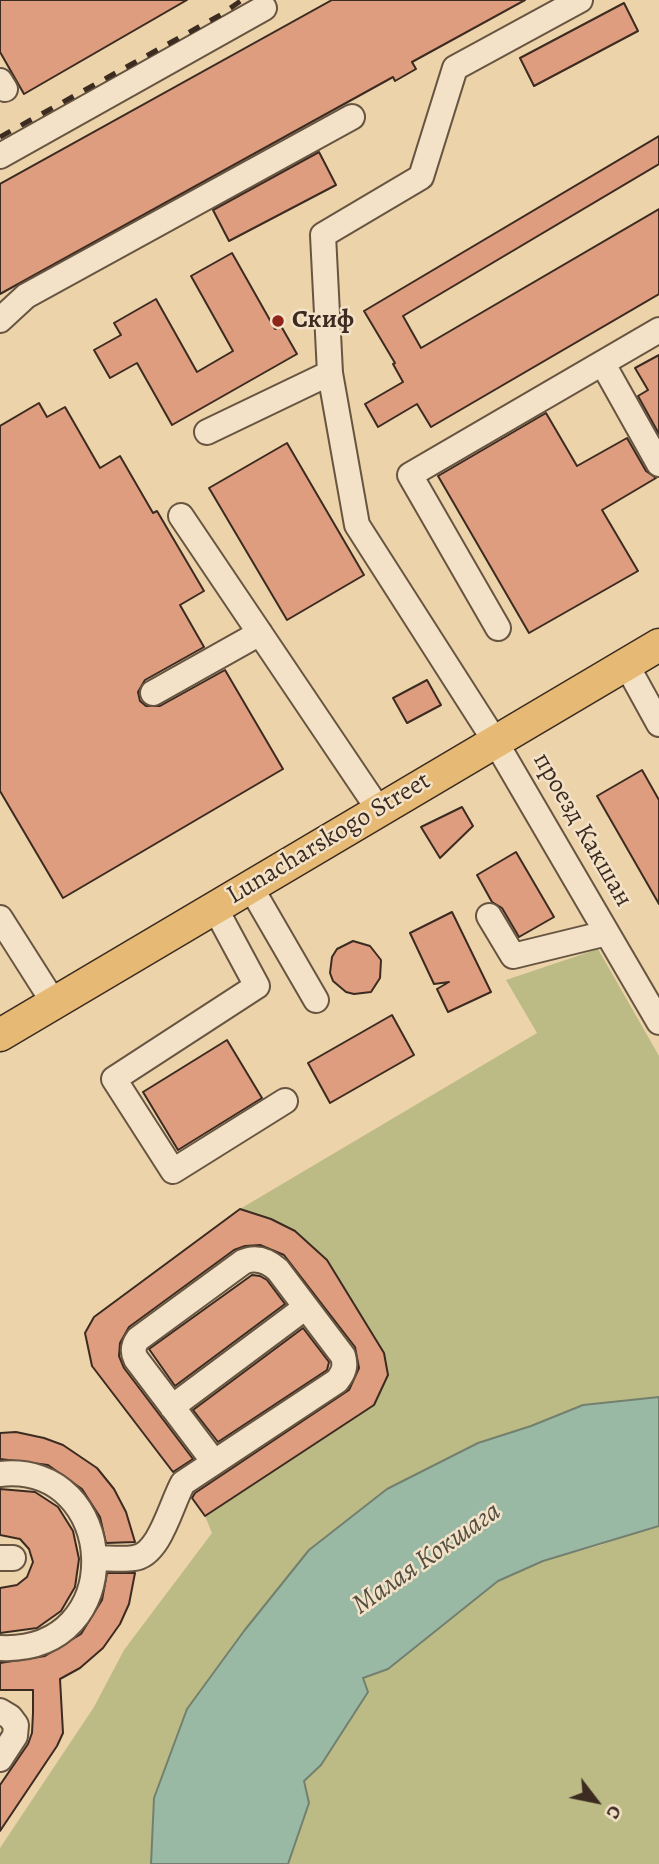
<!DOCTYPE html>
<html>
<head>
<meta charset="utf-8">
<style>
  body { margin:0 }
  #map { position:relative; width:659px; height:1864px; overflow:hidden; background:#ecd3a9; font-family:Alegreya,serif }
  canvas { display:block }
  .north { position:absolute; left:561px; top:1766px; width:70px; height:70px; -webkit-text-stroke:5px #f3e2c7; paint-order:stroke; rotate:122deg; font-size:19px; font-weight:700; line-height:28px; text-align:center; color:#3b2b20 }
  .north::after { content:''; display:block; margin:auto; width:24px; height:32px; background:#3b2b20; clip-path:polygon(50% 0,100% 100%,50% 72%,0 100%) }
</style>
</head>
<body>
<div id="map">
<canvas width="659" height="1864"></canvas>
<div class="north">С</div>
</div>
<script>
const c = document.querySelector('canvas').getContext('2d');
c.lineJoin = 'round';
function paint(path, color) { c.fillStyle = color; c.fill(path, 'evenodd'); }
function stroke(path, color, width, dash) { c.strokeStyle = color; c.lineWidth = width; c.lineCap = dash ? 'butt' : 'round'; c.setLineDash(dash || []); c.stroke(path); }
function write(font, color, halo, rows, align = 'center') {
  c.font = font + ' Alegreya,serif'; c.lineWidth = 5; c.setLineDash([]); c.textBaseline = 'middle'; c.strokeStyle = halo; c.fillStyle = color; for (const [text, x, y, turn = 0] of rows) {
    c.save(); c.translate(x, y); c.rotate((+turn || 0) * Math.PI / 180); c.textAlign = isNaN(turn) ? turn : align; if (halo) c.strokeText(text, 0, 0); c.fillText(text, 0, 0); c.restore();
  }
}
const green = new Path2D(`
  M598,949L659,1056V1397L583,1405L531,1426L154,1798L151,1864H0V1848L94,1707L124,1650L212,1533L205,1516L374,1405L388,1375L384,1353L327,1260L295,1231L271,1219L240,1209L537,1033L506,980Z
  M653,1526H659V1864H288L309,1803L304,1781L321,1765L368,1692L363,1678L388,1669L498,1581L543,1561L601,1545Z`);
const water = new Path2D(`
  M659,1397V1526L543,1561L498,1581L388,1669L363,1678L368,1692L321,1765L304,1781L309,1803L288,1864H151L154,1798L187,1709L244,1631L309,1550L387,1489L478,1443L531,1426L583,1405Z`);
const building = new Path2D(`
  M0,0H187L24,94L0,52Z
  M332,0H525L412,62L416,69L395,81L393,77L0,294V184Z
  M624,3L638,31L534,86L520,58Z
  M659,136V164L403,316L421,348L659,209V294L431,427L417,404L378,427L365,404L403,382L393,364L395,363L364,311Z
  M319,152L336,185L229,241L213,210Z
  M232,253L275,329L281,326L297,354L172,425L137,363L110,378L94,350L121,335L114,323L156,299L197,372L233,351L191,276Z
  M659,355V434L638,396L648,390L635,368Z
  M39,403L47,417L65,407L100,468L120,456L153,513L157,511L204,591L180,605L204,647L145,680L138,692L140,701L146,706H160L225,670L283,769L63,898L0,791V426Z
  M546,413L577,466L627,438L646,471L656,478L602,510L638,571L529,633L438,476Z
  M287,443L364,575L287,620L209,488Z
  M427,680L441,705L407,723L393,698Z
  M642,770L659,800V904L597,796Z
  M462,807L473,826L440,858L421,827Z
  M516,852L554,917L519,937L502,908L492,902L477,875Z
  M452,912L491,992L448,1012L437,989L449,982L434,984L410,933Z
  M353,941L370,946L381,960L380,978L371,992L354,994L346,992L333,981L330,973L332,957L337,949Z
  M392,1015L414,1055L330,1103L308,1063Z
  M227,1040L262,1098L178,1150L143,1092Z
  M240,1209L271,1219L295,1231L327,1260L384,1353L388,1375L374,1405L205,1516L192,1498L195,1493L349,1390L359,1368L355,1347L284,1255L260,1245L245,1246L234,1250L129,1327L120,1343L119,1356L124,1368L193,1459L173,1472L92,1366L85,1333L94,1317Z
  M252,1275L260,1276L267,1280L285,1304L175,1386L149,1349Z
  M303,1328L329,1362L327,1370L218,1442L193,1410Z
  M16,1432L44,1438L63,1445L97,1468L114,1489L126,1512L135,1542L106,1543L100,1517L82,1489L48,1465L0,1459V1433Z
  M0,1489L35,1492L58,1507L73,1531L79,1559L75,1587L61,1611L37,1628L0,1633V1588L17,1585L27,1577L33,1562L29,1549L20,1539L0,1535Z
  M107,1573H135L129,1604L120,1624L103,1648L80,1668L60,1679L63,1733L57,1746L0,1831V1785L28,1744L32,1733L33,1713V1690H0V1663L45,1656L81,1634L102,1600Z`);
const minor = new Path2D(`
  M580,0L455,68L421,177L323,235L330,373L357,525L495,741L659,1022
  M0,81L5,89
  M0,156L264,8
  M0,320L26,296L352,117
  M603,364L659,464
  M207,432L330,373
  M181,516L379,810
  M498,628L410,475L659,330
  M626,664L659,724
  M153,693L260,633
  M250,886L316,1000
  M215,908L257,986L114,1079L173,1171L285,1101
  M489,916L513,956L607,933
  M0,918L54,1003
  M172,1407L306,1307
  M0,1474C120,1461 131,1654 0,1648
  M0,1558H13
  M96,1558C108,1558 122,1560 134,1558C160,1555 171,1504 183,1483L337,1381C344,1372 346,1366 343,1356L278,1270C268,1261 256,1256 243,1262L138,1339C133,1346 132,1351 136,1359L214,1462
  M0,1711L10,1717L16,1725L15,1736L0,1759`);
const major = new Path2D(`
  M0,1035L659,645`);
const rail = new Path2D(`
  M0,137L222,14L242,0`);
const markers = [
  [278,321,7,"#8f2418"]
];
const poiNames = [
  ["Скиф",292,321]
];
const streetNames = [
  ["проезд Какшан",582,830,60],
  ["Lunacharskogo Street",329,839,-31]
];
const waterNames = [
  ["Малая Кокшага",427,1559,-35]
];
paint(green, '#bcbb85');
paint(water, '#99b9a4');
stroke(water, '#73806f', 2);
paint(building, '#df9d80');
stroke(building, '#3b2b20', 2);
stroke(minor, '#675542', 28);
stroke(major, '#3b2b20', 35);
stroke(minor, '#f3e2c7', 24);
stroke(major, '#e6ba74', 32);
stroke(rail, '#3b2b20', 5, [12, 12]);
for (const [x, y, r, color] of markers) { const dot = new Path2D(); dot.arc(x, y, r, 0, 2 * Math.PI); c.fillStyle = color; c.fill(dot); stroke(dot, '#f3e2c7', 2.5); }
write('bold 26px', '#3b2b20', '#f3e2c7', poiNames, 'left');
write('26px', '#3b2b20', '#f3e2c7', streetNames);
write('italic 28px', '#524e41', '#f3e2c7', waterNames);
</script>
</body>
</html>
